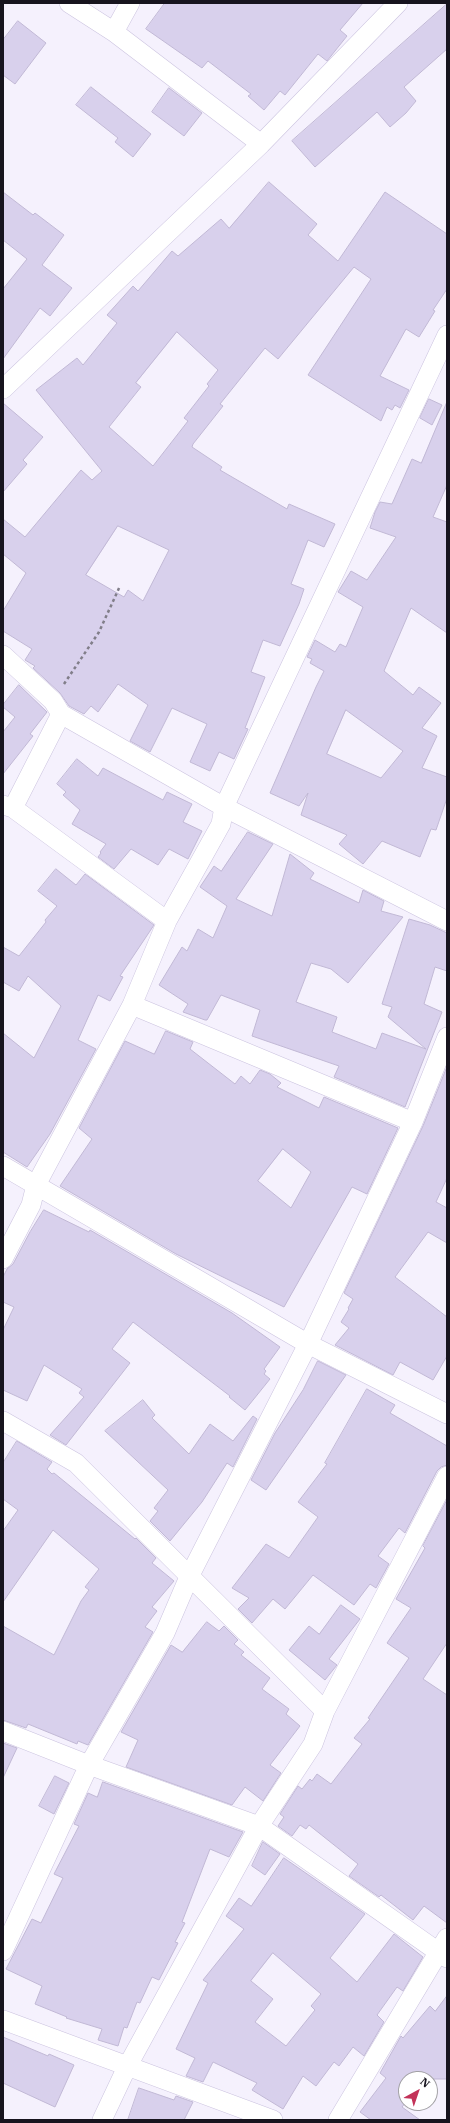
<!DOCTYPE html>
<html>
<head>
<meta charset="utf-8">
<style>
  body { margin:0 }
  #map { position:relative; width:450px; height:2123px; overflow:hidden; background:#f5f1fd; font-family:"IBM Plex Serif",serif }
  canvas { display:block }
  .frame { position:absolute; inset:0; border:4px solid #17141e; pointer-events:none }
  .north { position:absolute; left:398px; top:2071px; width:40px; height:40px; box-sizing:border-box; background:#fff; border:1px solid #a2a1a5; border-radius:50%; rotate:40deg; font-size:11px; font-weight:700; line-height:16px; text-align:center; color:#17141e }
  .north::after { content:''; display:block; margin:auto; width:14px; height:18px; background:#c33359; clip-path:polygon(50% 0,100% 100%,50% 72%,0 100%) }
</style>
</head>
<body>
<div id="map">
<canvas width="450" height="2123"></canvas>
<div class="frame"></div>
<div class="north">N</div>
</div>
<script>
const c = document.querySelector('canvas').getContext('2d');
c.lineJoin = 'round';
function paint(path, color) { c.fillStyle = color; c.fill(path, 'evenodd'); }
function stroke(path, color, width, dash) { c.strokeStyle = color; c.lineWidth = width; c.lineCap = dash ? 'butt' : 'round'; c.setLineDash(dash || []); c.stroke(path); }
const building = new Path2D(`
  M165,3H363L340,30L347,36L327,61L318,54L285,95L280,91L264,110L248,96L251,94L208,61L202,68L146,29Z
  M447,4V49L404,87L416,101L406,113L390,127L377,112L315,167L292,141Z
  M18,21L46,43L15,84L3,75V40Z
  M91,87L151,134L133,157L115,142L118,138L76,105Z
  M169,88L202,113L184,136L152,112Z
  M269,182L317,224L308,235L338,261L385,192L447,234V289L433,310L435,311L419,337L406,329L380,376L409,390L400,408L395,405L392,410L387,407L381,421L308,375L371,279L354,267L278,359L265,348L220,404L223,406L193,444L192,447L222,467L220,470L287,509L289,504L335,524L324,547L308,540L291,584L304,589L299,604L280,646L263,640L251,672L265,677L245,728L248,729L234,759L219,752L210,771L190,762L207,724L172,708L150,752L130,741L148,705L118,684L98,712L91,706L84,714L69,706L60,693L33,668L35,666L25,660L32,649L3,631V611L26,573L3,554V519L25,537L81,470L92,480L102,471L36,390L77,358L83,365L117,323L107,315L133,286L138,291L172,251L178,256L221,219L229,228ZM177,332L218,370L207,384L209,386L184,418L188,421L153,466L109,427L141,387L136,383ZM118,526L169,550L143,601L128,590L124,597L86,575Z
  M3,192L33,215L35,213L64,235L42,265L72,288L50,316L40,308L3,359V289L27,259L3,240Z
  M429,399L442,405L432,425L420,418Z
  M447,402V485L433,517L447,522V633L411,608L384,671L413,695L419,687L441,703L422,728L437,736L422,768L447,777V798L436,830L431,829L420,857L382,841L363,864L339,844L347,835L301,815L308,793L299,806L270,793L316,687L324,671L310,663L312,659L307,657L315,640L335,652L340,644L346,647L363,607L338,592L351,571L367,580L396,537L370,528L375,512L380,502L392,504L412,459L421,463ZM346,710L403,751L381,778L327,754Z
  M3,403L43,437L23,460L27,464L3,492Z
  M19,685L47,712L30,734L33,736L3,774V732L15,717L3,707V705Z
  M77,759L98,776L103,768L163,800L167,792L192,804L183,822L202,831L188,859L169,849L158,865L131,849L114,869L98,857L101,853L100,852L106,844L72,824L80,810L63,795L66,792L57,784Z
  M248,832L273,844L236,899L272,916L290,854L314,873L310,879L359,903L363,890L384,901L381,911L403,917L348,983L331,969L311,963L296,1002L337,1017L332,1032L376,1049L382,1033L426,1049L388,1017L392,1007L382,1004L409,919L430,925L447,933V971L435,967L424,1004L442,1012L405,1107L334,1077L339,1066L252,1036L260,1010L221,995L207,1020H205L183,1012L188,1004L159,985L182,947L187,951L198,929L213,938L227,906L200,887L214,866L221,871Z
  M56,869L76,885L85,874L154,925L120,976L123,977L110,1001L98,995L78,1040L96,1049L50,1134L27,1167L3,1152V1033L34,1058L61,1006L28,976L19,991L3,982V947L19,956L46,922L45,920L57,906L38,891Z
  M166,1031L193,1042L190,1049L235,1084L241,1076L250,1084L260,1070L270,1074L281,1083L277,1087L319,1108L324,1097L398,1128L367,1194L352,1187L284,1307L176,1254L60,1186L92,1139L79,1128L125,1041L154,1054ZM283,1149L311,1172L291,1208L258,1181Z
  M447,1067V1178L436,1202L447,1208V1243L428,1232L395,1277L447,1317V1356L433,1380L400,1362L393,1375L335,1345L349,1328L341,1322L349,1309L348,1308L353,1299L344,1293L423,1126Z
  M44,1210L89,1232L90,1230L232,1313L280,1347L264,1369L266,1371L264,1374L270,1379L245,1410L229,1397L230,1396L133,1322L112,1349L130,1363L66,1445L50,1435L84,1397L79,1393L82,1389L44,1365L27,1401L3,1390V1330L14,1307L3,1302V1277L7,1269L13,1264L30,1232Z
  M318,1361L346,1375L266,1490L251,1480L275,1433L303,1390Z
  M367,1389L395,1405L390,1413L447,1446V1465L441,1467L437,1471L405,1533L399,1528L378,1556L389,1564L376,1588L370,1584L354,1605L313,1575L285,1609L273,1599L252,1623L238,1609L249,1598L232,1588L266,1544L289,1558L318,1517L298,1502L327,1464L325,1463Z
  M143,1400L155,1415L152,1418L189,1454L210,1424L233,1441L253,1416L257,1419L233,1467L227,1463L202,1502L170,1541L150,1521L158,1511L154,1508L168,1490L105,1431Z
  M17,1441L52,1462L47,1469L52,1474L54,1473L135,1539L136,1538L156,1558L152,1563L174,1581L152,1607L157,1611L145,1627L153,1632L88,1745L78,1741L77,1744L28,1724L26,1728L3,1720V1626L54,1655L81,1601L89,1590L85,1587L99,1569L53,1530L3,1602V1531L18,1510L3,1499V1463Z
  M447,1500V1643L423,1679L447,1695V1923L424,1906L413,1920L381,1895L379,1897L349,1876L358,1864L309,1825L306,1829L300,1825L292,1836L278,1826L284,1817L280,1814L298,1786L302,1789L310,1779L312,1781L317,1774L331,1784L362,1744L354,1738L370,1719L368,1718L409,1658L387,1643L411,1608L396,1599L425,1548L423,1546Z
  M341,1605L360,1619L329,1659L337,1665L325,1680L289,1650L309,1626L319,1634Z
  M207,1622L219,1631L224,1626L238,1640L234,1644L244,1652L241,1655L270,1678L262,1689L289,1709L286,1714L300,1726L270,1765L281,1773L263,1801L245,1787L232,1805L126,1767L138,1740L121,1732L171,1645L182,1652Z
  M3,1743L17,1748L3,1778Z
  M55,1776L69,1783L54,1814L39,1806Z
  M103,1782L243,1832L229,1857L210,1849L182,1922L185,1923L175,1942L178,1943L159,1980L152,1977L140,2003L137,2002L127,2028L124,2027L118,2046L98,2040L102,2029L66,2018L67,2017L35,2004L42,1986L6,1969L32,1919L41,1923L63,1878L54,1874L79,1826L74,1824L88,1793L97,1797Z
  M263,1842L280,1854L265,1875L252,1866Z
  M284,1858L365,1914L330,1958L357,1982L394,1934L423,1957L403,1991L397,1987L377,2015L384,2022L364,2056L353,2047L339,2066L334,2062L316,2086L303,2076L283,2109L252,2090L257,2083L213,2062L203,2082L186,2076L195,2058L176,2049L208,1983L203,1980L244,1929L226,1916L239,1898L251,1906ZM273,1953L321,1994L311,2006L315,2010L286,2046L255,2022L273,1999L251,1981Z
  M447,1996V2079H428L425,2077L423,2079H406V2102L402,2107L420,2120H371L360,2112L386,2078L380,2073L401,2036L403,2038L430,2006L435,2011Z
  M3,2037L48,2056L49,2054L74,2065L55,2107L3,2083Z
  M139,2088L174,2100L176,2096L193,2102L184,2120H128Z`);
const path = new Path2D(`
  M64,684L99,632L120,586`);
const street = new Path2D(`
  M69,3L114,32L261,144
  M114,32L130,3
  M3,389L261,144L398,3
  M3,655L53,701L61,714L224,807L447,921
  M3,805L13,808L167,921
  M13,808L61,714
  M132,1005L413,1122
  M3,1166L308,1344L447,1414
  M3,1259L31,1205L36,1185L132,1005L167,921L221,824L224,807L447,335
  M3,1421L76,1463L325,1711
  M3,1731L89,1765L259,1826L447,1958
  M3,1951L89,1765L165,1633L189,1577L308,1344L413,1122L447,1037
  M3,2020L273,2120
  M102,2120L127,2067L259,1826L313,1744L325,1711L447,1476
  M338,2120L447,1938`);
paint(building, '#d8d0ec');
stroke(building, '#c1b8d5', 1);
stroke(street, '#cbc3df', 20);
stroke(path, '#817e89', 2.5, [3, 3]);
stroke(street, '#fff', 19);
</script>
</body>
</html>
